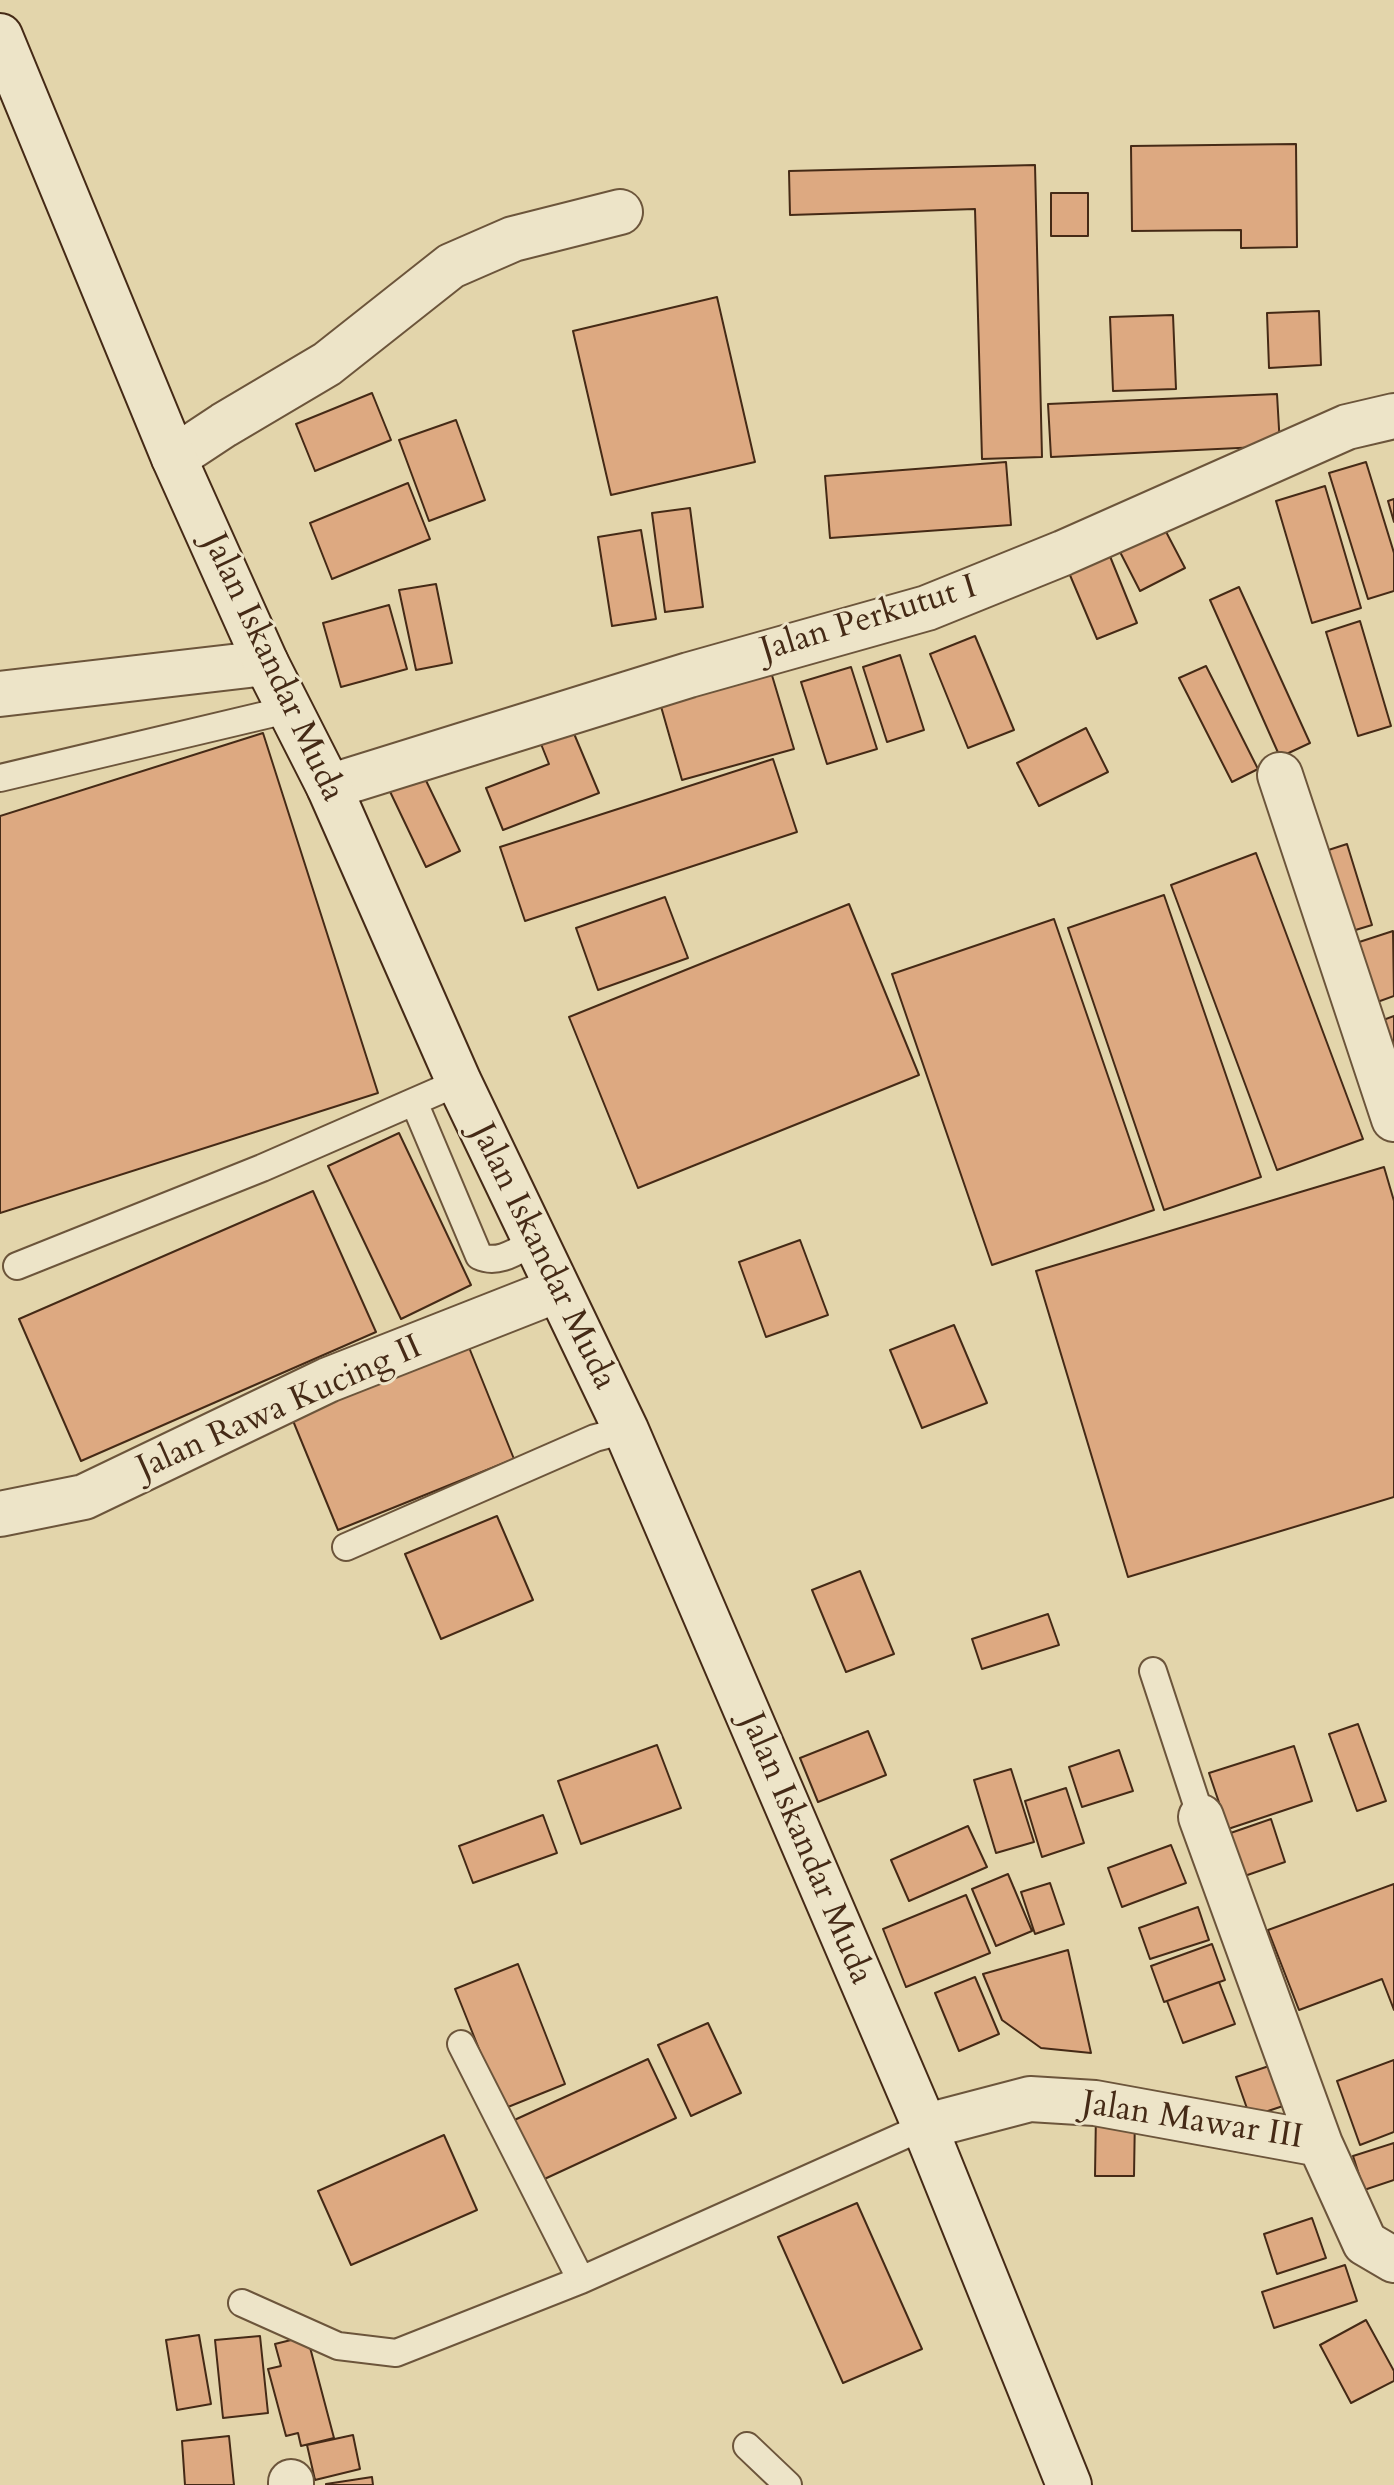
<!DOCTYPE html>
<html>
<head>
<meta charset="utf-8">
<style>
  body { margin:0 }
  canvas { display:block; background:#e3d5ab }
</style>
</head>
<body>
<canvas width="1394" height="2485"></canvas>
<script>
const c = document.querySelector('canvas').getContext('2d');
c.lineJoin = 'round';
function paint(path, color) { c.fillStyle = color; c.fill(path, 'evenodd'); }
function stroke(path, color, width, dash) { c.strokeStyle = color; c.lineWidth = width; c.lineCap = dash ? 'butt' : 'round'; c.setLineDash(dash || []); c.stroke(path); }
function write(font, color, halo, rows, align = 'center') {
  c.font = font + ' Cardo,serif'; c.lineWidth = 6; c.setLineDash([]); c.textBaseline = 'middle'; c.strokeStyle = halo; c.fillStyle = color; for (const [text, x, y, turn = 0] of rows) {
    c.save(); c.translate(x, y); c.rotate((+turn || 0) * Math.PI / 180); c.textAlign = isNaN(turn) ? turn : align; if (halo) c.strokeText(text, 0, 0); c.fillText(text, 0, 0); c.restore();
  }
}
const building = new Path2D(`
  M1296,144L1297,247L1241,248V230L1132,231L1131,146Z
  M1035,165L1042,457L982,459L975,209L790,215L789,171Z
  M1051,193H1088V236H1051Z
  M717,297L755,462L611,495L573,331Z
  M1319,311L1321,365L1269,368L1267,313Z
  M1173,315L1176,389L1113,391L1110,317Z
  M372,393L391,440L315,471L296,424Z
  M1277,394L1280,446L1051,457L1048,404Z
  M456,420L485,500L429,521L399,440Z
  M1006,462L1011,525L830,538L825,476Z
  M1366,462L1394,553V591L1368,599L1329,473Z
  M408,483L430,539L332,579L310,523Z
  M1325,486L1361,608L1312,623L1276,501Z
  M1394,499V522L1388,501Z
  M690,508L703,607L665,612L652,513Z
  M1163,526L1185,568L1140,591L1118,548Z
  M641,530L656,619L612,626L598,537Z
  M1105,544L1137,623L1097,639L1064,561Z
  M436,584L452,663L416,670L399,590Z
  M1239,587L1310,743L1280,757L1210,600Z
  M389,605L407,669L341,687L323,623Z
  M1360,621L1391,726L1358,736L1326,632Z
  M975,636L1014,730L968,748L930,654Z
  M900,655L924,730L887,742L863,667Z
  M1206,666L1258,769L1232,782L1179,678Z
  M851,667L877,749L827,764L801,682Z
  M771,672L794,749L682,780L660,703Z
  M567,717L599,793L503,830L486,788L549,764L535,729Z
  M1086,728L1108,772L1039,806L1017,763Z
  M263,733L378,1093L0,1213V816Z
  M773,759L797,832L525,921L500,847Z
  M418,764L460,851L426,867L384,779Z
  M1347,844L1372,925L1339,935L1313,855Z
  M1256,853L1363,1139L1277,1170L1171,885Z
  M1164,895L1261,1177L1164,1210L1068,928Z
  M665,897L688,958L598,990L576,928Z
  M849,904L919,1075L638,1188L569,1017Z
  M1054,919L1154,1210L992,1265L892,974Z
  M1393,931L1394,996L1369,1005L1350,945Z
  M1394,1016V1059L1378,1022Z
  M399,1133L471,1285L401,1319L328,1166Z
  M1384,1167L1394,1201V1497L1128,1577L1036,1271Z
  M313,1191L376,1332L81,1461L19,1319Z
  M800,1240L828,1315L766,1337L739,1262Z
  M954,1325L987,1403L922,1428L890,1350Z
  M466,1340L514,1459L338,1530L289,1411Z
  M497,1516L533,1600L441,1639L405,1554Z
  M860,1571L894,1654L846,1672L812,1590Z
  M1048,1614L1059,1645L982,1669L972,1639Z
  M1358,1724L1386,1801L1357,1811L1329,1734Z
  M868,1731L886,1775L818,1802L800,1758Z
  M657,1745L681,1808L581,1844L558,1781Z
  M1294,1746L1312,1801L1228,1829L1209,1773Z
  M1119,1750L1133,1791L1082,1807L1069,1767Z
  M1011,1769L1034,1842L996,1853L974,1780Z
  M1066,1788L1084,1843L1042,1857L1025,1801Z
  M543,1815L557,1853L473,1883L459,1846Z
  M1271,1819L1285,1862L1233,1880L1219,1837Z
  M968,1826L987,1867L909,1901L891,1860Z
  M1171,1845L1186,1883L1122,1907L1108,1868Z
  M1008,1874L1032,1931L996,1946L972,1889Z
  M1050,1883L1064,1924L1035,1934L1021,1892Z
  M1394,1884V2010L1382,1979L1299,2010L1268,1930Z
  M966,1895L990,1953L906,1987L883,1929Z
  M1198,1907L1209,1940L1150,1959L1139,1928Z
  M1212,1944L1225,1980L1164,2002L1151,1966Z
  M1068,1950L1091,2053L1041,2048L1002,2020L983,1974Z
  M518,1964L565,2084L503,2109L455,1989Z
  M975,1977L999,2034L959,2051L935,1993Z
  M1219,1982L1235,2024L1183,2043L1167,2001Z
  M708,2023L741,2093L691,2116L658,2045Z
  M648,2059L676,2118L538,2182L510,2122Z
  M1394,2060V2132L1360,2145L1337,2081Z
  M1281,2062L1295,2102L1250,2117L1236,2077Z
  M1096,2112L1135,2113L1134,2176H1095Z
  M444,2135L477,2210L351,2265L318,2191Z
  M1394,2143V2180L1364,2190L1353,2156Z
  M857,2203L922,2349L843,2383L778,2237Z
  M1312,2218L1326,2258L1277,2274L1264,2234Z
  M1345,2265L1357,2301L1274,2328L1262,2292Z
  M1366,2320L1394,2371V2381L1351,2403L1320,2345Z
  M199,2335L211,2404L177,2410L166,2340Z
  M260,2336L268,2413L223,2418L215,2340Z
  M307,2336L334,2438L301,2446L298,2433L286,2436L268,2369L281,2366L275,2344Z
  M353,2435L360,2469L315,2480L307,2445Z
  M229,2436L234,2485H185L182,2441Z
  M372,2477L373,2485H326V2484Z`);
const lane = new Path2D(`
  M0,778L291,709
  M414,1102L479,1256C498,1265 517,1251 534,1242
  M17,1266L262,1168L459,1082
  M346,1547L595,1438L626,1430
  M1153,1671L1201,1817
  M461,2044L581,2280
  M242,2303L338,2346L396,2353L581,2280L923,2127
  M747,2446L788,2485`);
const street = new Path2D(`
  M174,458L224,425L327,364L451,266L513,239L620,212
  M0,694L266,663
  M1280,775L1394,1119
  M329,787L689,675L927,608L1063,553L1347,427L1394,416
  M0,1514L84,1497L328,1380L557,1290
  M1201,1817L1320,2144
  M923,2127L1030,2099L1095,2103L1320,2144L1365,2243L1394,2260
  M291,2482V2485`);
const secondary = new Path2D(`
  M0,36L174,458L266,663L329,787L459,1082L626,1430L919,2113L1069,2485`);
const streetNames = [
  ["Jalan Perkutut I",869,620,-17],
  ["Jalan Iskandar Muda",272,668,65],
  ["Jalan Iskandar Muda",542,1257,64],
  ["Jalan Rawa Kucing II",280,1409,-24],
  ["Jalan Iskandar Muda",805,1849,67],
  ["Jalan Mawar III",1192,2122,9]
];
paint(building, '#dda981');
stroke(building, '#452a16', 2);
stroke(lane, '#6c553b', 30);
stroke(street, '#6c553b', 48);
stroke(secondary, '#452a16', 48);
stroke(lane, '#ede4c8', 26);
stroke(street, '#ede4c8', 44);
stroke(secondary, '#ede4c8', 44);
write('34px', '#452a16', '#ede4c8', streetNames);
</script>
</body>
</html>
